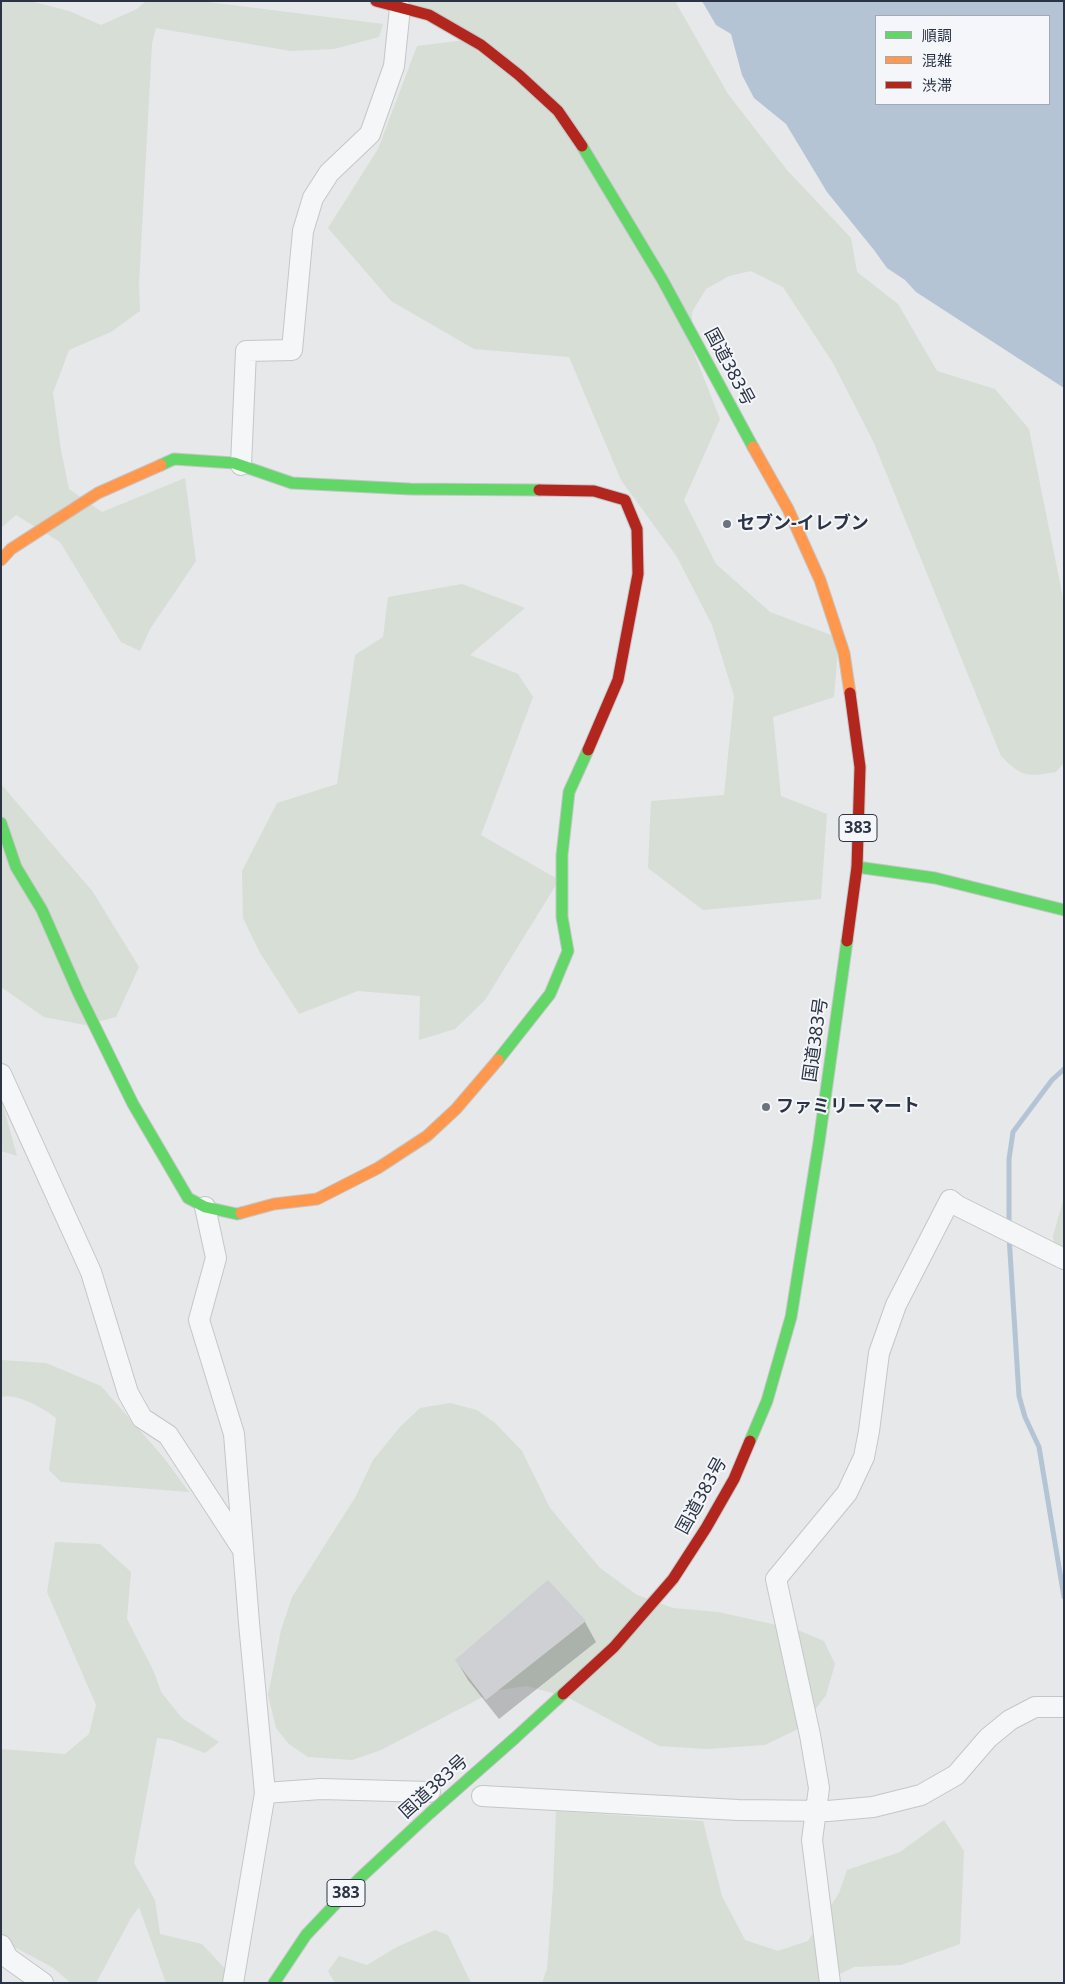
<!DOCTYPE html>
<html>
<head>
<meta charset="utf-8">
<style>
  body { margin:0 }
  #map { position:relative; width:1065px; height:1984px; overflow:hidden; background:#e6e8ea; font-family:"Noto Sans","Noto Sans JP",sans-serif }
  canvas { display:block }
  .frame { position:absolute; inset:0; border:2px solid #2b3445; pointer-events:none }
  .legend { position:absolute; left:875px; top:15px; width:175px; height:90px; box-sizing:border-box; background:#f4f6f9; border:1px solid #a4a8b1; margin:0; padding:6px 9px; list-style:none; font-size:15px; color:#2b3445 }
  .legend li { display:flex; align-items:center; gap:10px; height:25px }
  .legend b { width:25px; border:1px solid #a4a8b1 }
</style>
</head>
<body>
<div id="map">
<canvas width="1065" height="1984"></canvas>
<div class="frame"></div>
<ul class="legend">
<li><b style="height:6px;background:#63d668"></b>順調</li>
<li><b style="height:6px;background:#ff974d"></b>混雑</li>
<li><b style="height:6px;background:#b3261e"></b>渋滞</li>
</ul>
</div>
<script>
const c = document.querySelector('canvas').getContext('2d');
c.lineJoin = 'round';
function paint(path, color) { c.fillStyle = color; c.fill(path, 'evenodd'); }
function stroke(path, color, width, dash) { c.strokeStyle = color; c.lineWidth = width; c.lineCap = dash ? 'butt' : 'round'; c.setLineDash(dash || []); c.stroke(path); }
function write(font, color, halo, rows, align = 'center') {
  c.font = font + ' "Noto Sans","Noto Sans JP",sans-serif'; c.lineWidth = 4; c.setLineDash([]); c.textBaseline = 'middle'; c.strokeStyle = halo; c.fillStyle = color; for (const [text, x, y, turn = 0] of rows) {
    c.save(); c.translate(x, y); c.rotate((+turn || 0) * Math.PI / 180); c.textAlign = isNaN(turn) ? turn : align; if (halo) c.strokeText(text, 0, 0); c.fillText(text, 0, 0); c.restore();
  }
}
const green = new Path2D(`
  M1,1H30L69,11L101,25L137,9L146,1H200L383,24L379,37L334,49L291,51L156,28L152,44L139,284L140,311L111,332L69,350L53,393L61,450L69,489L102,512L185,478L196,561L150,629L140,651L121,642L60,542L16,515L1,528Z
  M398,1H675L728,94L787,170L851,238L857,272L898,304L937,371L995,389L1029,429L1064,603V763L1056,772C1027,777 1022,777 1001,756L874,443L833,363L783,287L751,271L729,276L706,289L692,312V348L720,419L684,500L716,564L770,612L839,638L834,697L773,717L781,796L827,814L821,899L703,910L648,868L651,801L724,795L734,696L712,625L677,557L621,480L569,357L474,349L391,301L328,228L378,149L417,46L482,38Z
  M462,584L525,608L470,655L518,674L533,697L481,835L559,880L485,1000L455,1029L419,1040L420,996L358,991L299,1014L259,951L243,918L242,871L277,803L337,784L355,655L383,637L388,597Z
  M1,784L93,892L139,967L116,1017L85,1025L44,1017L1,987Z
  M1,1098L17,1156L1,1151Z
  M1064,1197V1271L1057,1266L1053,1236Z
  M1,1360L46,1363L101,1386L164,1458L189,1492L61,1482L49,1470L56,1418C43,1408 17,1393 1,1397Z
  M450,1403L477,1410L495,1423L522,1451L550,1508L600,1568L637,1595L673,1608L718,1612L795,1629L824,1641L835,1664L826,1695L802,1727L765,1745L706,1749L659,1746L567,1697L526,1686L494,1691L381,1750L352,1760L308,1757L289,1744L276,1728L268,1695L281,1630L292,1597L356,1496L373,1460L400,1427L420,1408Z
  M55,1542L100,1544L131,1572L127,1619L154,1672L161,1692L182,1718L219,1742L205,1753L171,1740L157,1738L134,1863L155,1900L160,1934L202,1944L230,1974L229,1983H166L139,1907L131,1918L96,1983H71L52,1967L1,1940V1749L65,1754L89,1734L96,1705L47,1592Z
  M556,1811L703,1821L722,1896L745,1940L778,1951L808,1941L839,1893L847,1870L900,1852L944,1820L964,1851L960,1944L901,1965L854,1967L822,1983H542L547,1969L553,1887Z
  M435,1930L448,1935L471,1983H335L328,1971L339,1956L367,1965L397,1947Z`);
const water = new Path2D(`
  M702,1H1064V388L916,292L905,280L887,268L874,250L827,192L786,124L754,98L742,75L731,34L716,25ZM876,16H1049V104H876Z`);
const shadow = new Path2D(`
  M548,1581L585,1622L596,1642L499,1719L468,1680L456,1660Z`);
const stream = new Path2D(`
  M1009,1225V1159L1013,1132L1052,1080L1064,1069
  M1009,1236L1019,1396L1025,1417L1039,1447L1064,1597`);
const building = new Path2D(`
  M548,1580L586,1621L486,1700L455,1660Z`);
const street = new Path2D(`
  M241,465L246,351L292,350L303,231L313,198L329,173L370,134L394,66L400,8
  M1,1074L91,1272L128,1393L142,1418L168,1435L243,1550
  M205,1207L216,1258L199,1320L234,1434L249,1623L265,1793L233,1983
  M265,1793L321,1789L430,1792
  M482,1796L738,1810L828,1811L873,1807L921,1795L956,1775L988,1738L1010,1720L1035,1707H1064
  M1,1945L8,1958L43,1983
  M830,1983L812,1840L819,1788L810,1735L776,1579L847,1493L864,1457L869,1431L879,1353L896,1305L950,1200L958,1206L1064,1259`);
const fast = new Path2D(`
  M582,146L662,279L753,447
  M161,465L174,459L234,463L292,483L410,489L539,490
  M1,823L16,867L42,910L78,992L133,1104L188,1198L205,1207L237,1214L241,1213
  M857,867L935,878L1064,910
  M498,1060L550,994L568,951L562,917V855L569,792L588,750
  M750,1441L767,1401L791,1317L819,1142L847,941
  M515,1738L563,1694
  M274,1983L306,1935L360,1878L430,1813`);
const slow = new Path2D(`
  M753,447L788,509L820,580L844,653L850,693
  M1,560L11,549L98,493L161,465
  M241,1213L274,1204L317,1199L378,1168L427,1136L456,1109L498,1060`);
const jam = new Path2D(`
  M376,1L429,15L481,45L519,75L558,111L582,146
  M539,490L594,491L625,500L637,529L638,574L618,680L588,750
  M847,941L857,867L860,767L850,693
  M563,1694L614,1647L673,1579L706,1528L734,1479L750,1441`);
const fastBridge = new Path2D(`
  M430,1813L515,1738`);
const markers = [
  [727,524,5,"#6c737f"],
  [766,1107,5,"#6c737f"]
];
const shields = [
  [858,828,38],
  [346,1893,38]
];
const shieldNames = [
  ["383",858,828],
  ["383",346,1893]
];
const streetNames = [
  ["国道383号",729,367,62],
  ["国道383号",816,1040,-82],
  ["国道383号",702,1496,-61],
  ["国道383号",434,1787,-42]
];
const poiNames = [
  ["セブン-イレブン",737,524],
  ["ファミリーマート",776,1107]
];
paint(green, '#d6ded6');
paint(water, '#b4c4d5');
paint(shadow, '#0003');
stroke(stream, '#b4c4d5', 5);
paint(building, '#ced0d3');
stroke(street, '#c4c6c8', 22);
stroke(fast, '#c4c6c8', 13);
stroke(slow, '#c4c6c8', 13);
stroke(jam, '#c4c6c8', 13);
stroke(street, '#f5f6f7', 20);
stroke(fast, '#63d668', 11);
stroke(slow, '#ff974d', 11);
stroke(jam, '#b3261e', 11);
stroke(fastBridge, '#b8bbbf', 13, []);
stroke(fastBridge, '#63d668', 11);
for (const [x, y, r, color] of markers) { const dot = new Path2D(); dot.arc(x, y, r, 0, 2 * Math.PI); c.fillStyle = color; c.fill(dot); stroke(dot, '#f4f6f9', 2); }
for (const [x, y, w] of shields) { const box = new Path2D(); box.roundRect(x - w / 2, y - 13.5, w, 27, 4); c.fillStyle = '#f4f6f9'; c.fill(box); stroke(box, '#2b3445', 1); }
write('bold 16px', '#2b3445', null, shieldNames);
write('18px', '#2b3445', '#f4f6f9', streetNames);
write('bold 18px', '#2b3445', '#f4f6f9', poiNames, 'left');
</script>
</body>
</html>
